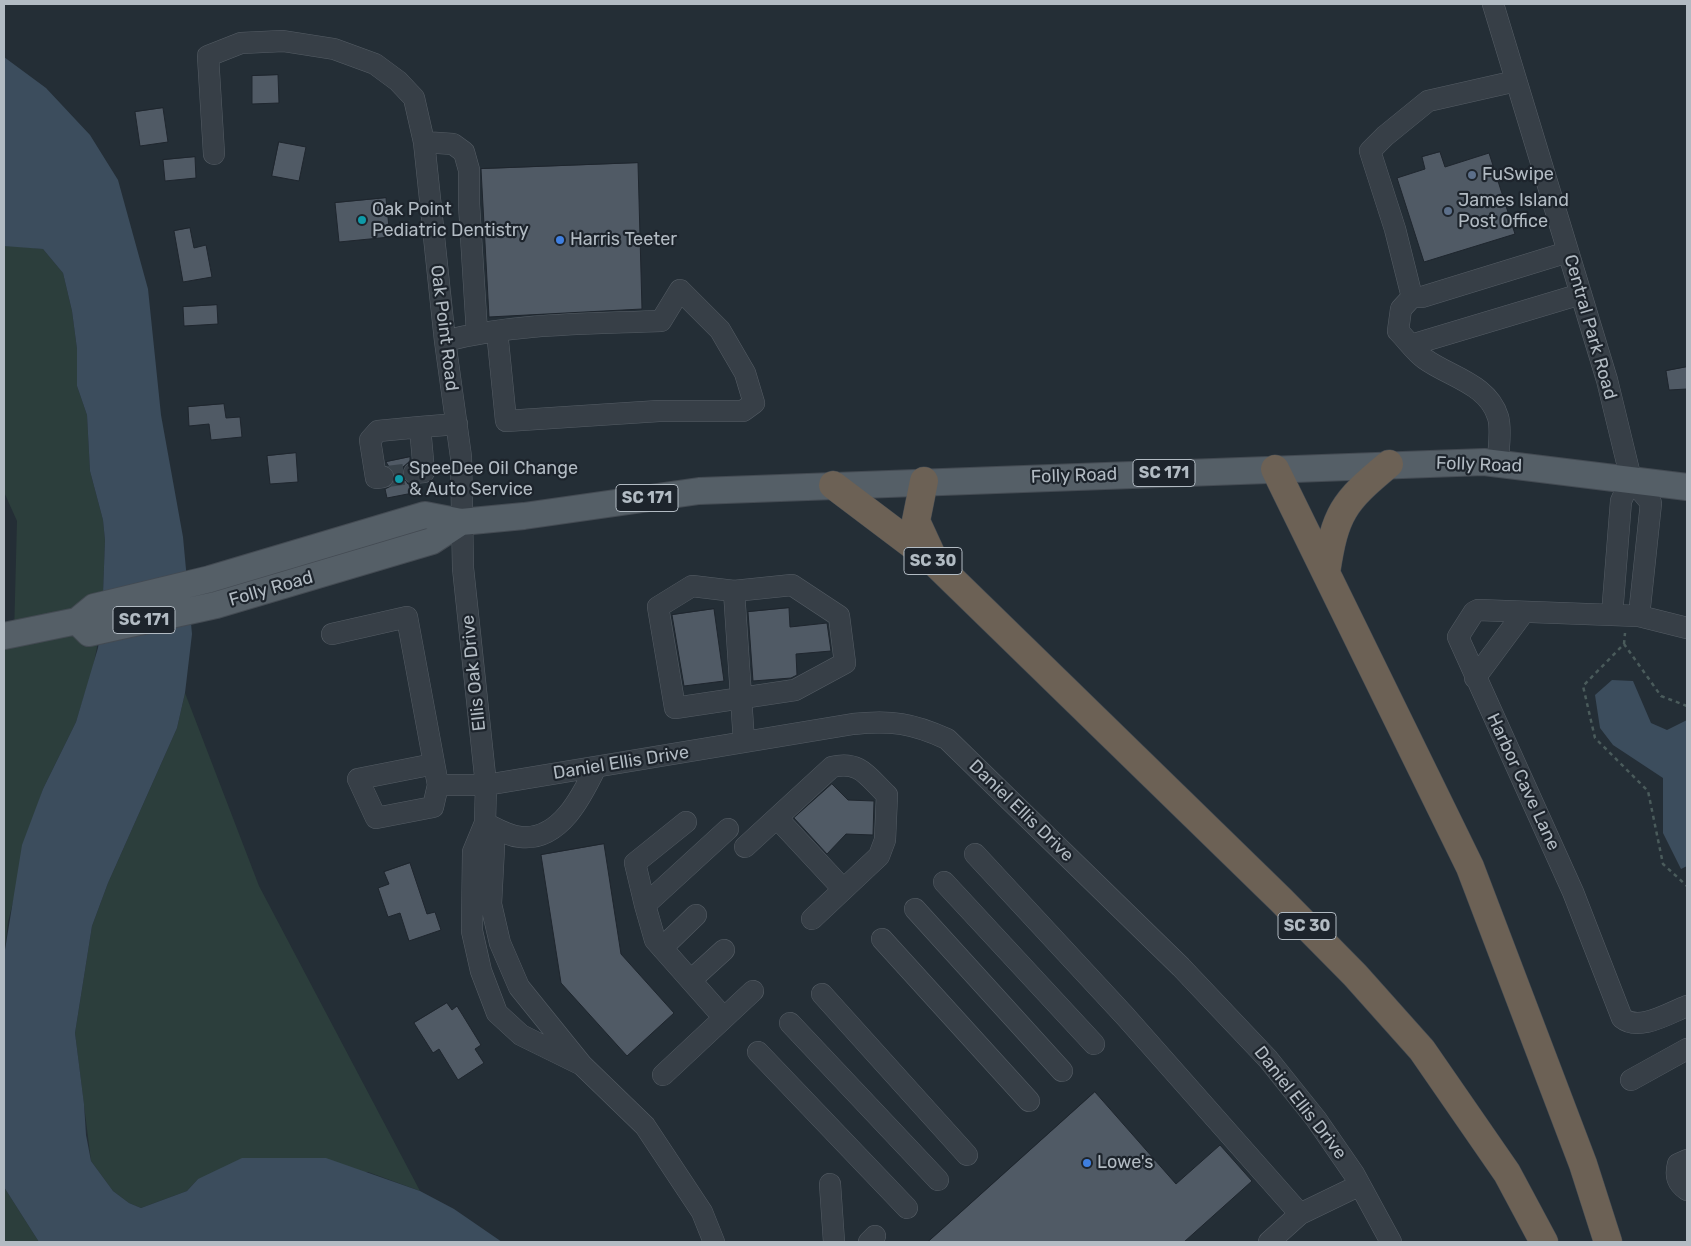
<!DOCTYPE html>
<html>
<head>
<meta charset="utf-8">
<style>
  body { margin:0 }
  #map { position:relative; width:1691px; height:1246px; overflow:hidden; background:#242e36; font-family:Rubik,sans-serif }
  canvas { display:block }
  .frame { position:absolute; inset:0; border:5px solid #b2bbc3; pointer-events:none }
</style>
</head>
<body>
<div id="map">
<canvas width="1691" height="1246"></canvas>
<div class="frame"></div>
</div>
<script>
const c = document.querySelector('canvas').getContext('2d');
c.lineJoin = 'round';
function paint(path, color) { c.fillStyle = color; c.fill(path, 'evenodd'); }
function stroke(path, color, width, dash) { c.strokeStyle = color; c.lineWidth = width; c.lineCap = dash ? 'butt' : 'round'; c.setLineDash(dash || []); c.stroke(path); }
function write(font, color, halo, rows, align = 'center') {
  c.font = font + ' Rubik,sans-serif'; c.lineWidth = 4.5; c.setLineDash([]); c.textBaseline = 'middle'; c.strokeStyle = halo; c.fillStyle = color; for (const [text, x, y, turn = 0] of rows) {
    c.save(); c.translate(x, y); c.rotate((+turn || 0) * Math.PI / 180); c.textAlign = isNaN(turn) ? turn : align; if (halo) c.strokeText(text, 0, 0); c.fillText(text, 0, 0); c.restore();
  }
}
const green = new Path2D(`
  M6,245L43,249L63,273L72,311L77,349V386L87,415L90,471L103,520L105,540L102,620L93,668L76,722L43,789L36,811L8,922L4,955V636L14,635L17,521L4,492V246Z
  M185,693L259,886L420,1191L368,1172L198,1179L187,1191L141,1208L129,1203L113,1191L91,1161L75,1033L92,926L108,883L177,728Z
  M4,1187L39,1242H4Z`);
const water = new Path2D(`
  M4,57L46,88L90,135L118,180L148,289L161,415L183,537L192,634L185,693L177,728L108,883L92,926L75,1033L84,1104L86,1135L91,1161L113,1191L129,1203L141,1208L187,1191L198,1179L242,1158H326L420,1191L454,1209L502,1242H39L4,1187V956L22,845L43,789L76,722L98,648L102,620L105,540L103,520L90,471L87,415L77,386V349L72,311L63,273L43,249L4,246Z
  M1612,680L1633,681L1651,723L1667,730L1687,720V866L1681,869L1663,833V778L1613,745L1600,728L1595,695Z`);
const building = new Path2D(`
  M278,75L279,103L252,104V76Z
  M163,108L168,142L140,146L135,112Z
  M279,142L306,147L299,181L272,176Z
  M1440,152L1445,167L1489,153L1515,234L1424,262L1397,178L1425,169L1422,157Z
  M195,157L196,178L165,181L163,160Z
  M638,163L642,309L489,317L481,169Z
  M386,198L390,237L339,242L335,203Z
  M190,228L194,248L206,245L212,277L183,282L174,231Z
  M217,305L218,324L184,326L183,307Z
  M1687,367V389L1669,390L1666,371Z
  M224,404L226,418L240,417L242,437L211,440L209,424L189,426L188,407Z
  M296,453L298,482L270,484L267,456Z
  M410,457V461L403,467L402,475L408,484L417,485L418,492L387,498L385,489L391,486L395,476L386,462Z
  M789,608L790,627L827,623L831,651L796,654L797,675L791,678L753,681L748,612Z
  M714,609L724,681L684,686L672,615Z
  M832,784L848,800L874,801L873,835L846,834L827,854L794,818Z
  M604,844L621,954L674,1013L627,1056L561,983L541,855Z
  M410,863L427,914L435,912L441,930L409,941L400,913L388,917L378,888L389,884L384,872Z
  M447,1003L452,1010L457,1006L481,1045L475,1049L484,1063L458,1080L439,1049L433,1053L414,1023Z
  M1095,1092L1176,1184L1220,1145L1252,1181L1184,1242H928Z`);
const minorTunnel = new Path2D(`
  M383,477L414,473`);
const path = new Path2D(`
  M1624,644L1625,633
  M1687,706L1661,696L1624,644L1583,686L1595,738L1648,791L1663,864L1687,886`);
const minor = new Path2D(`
  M1493,4L1607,380L1631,479L1651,503L1639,616
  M424,142L453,144L464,152L469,170V204L477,333
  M214,154L208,56L241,43L283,41L334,49L375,64L398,81L414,98L424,142L445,341L461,457L463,568L486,785L485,823L494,847L491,904L500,943L519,987L582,1065L645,1126L702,1212L714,1242
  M1412,297L1395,229L1370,151L1385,136L1428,101L1516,81
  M445,341C515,323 589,324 661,321L680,290L720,330L745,373L754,403L743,411H659L506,421L497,331
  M1411,345L1581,294
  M420,427L457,424
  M1498,463C1498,450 1502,430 1498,417C1488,384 1450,377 1425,359C1415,352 1407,340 1398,331L1401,309L1412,297H1422L1568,252
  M383,477L376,478L370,440L378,431L420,427L424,472L414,473
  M734,591L692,586L658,607L675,708L795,690L845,663L839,616L792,585L734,591L744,742
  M1612,615L1621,501L1631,479
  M1687,628L1639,616L1478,610L1474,612L1458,637L1573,892L1622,1018C1639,1032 1669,1013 1687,1006
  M332,634L407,617L438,785H486L853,724C891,720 912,723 947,739L1181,967L1268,1059L1316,1119L1354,1174L1391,1242
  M1475,678L1524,612
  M434,764L358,779L376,818L433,807L438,785
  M777,818L843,889
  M485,823L473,852L472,931L481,971L497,1013L521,1035L580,1064
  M485,823C497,829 508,836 521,837C560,841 582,796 596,767
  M745,847L832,767C860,760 868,777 887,795L885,840L879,856L812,919
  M975,854L1125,1016L1300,1214L1360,1185
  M944,882L1094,1044
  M645,905L635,863L686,822
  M915,909L1062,1071
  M882,939L1029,1101
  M662,948L696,915
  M691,980L724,950
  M822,994L967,1155
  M724,1018L753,991
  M790,1023L938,1180
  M758,1052L907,1208
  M663,1075L724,1018L655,940L645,905L728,829
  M1631,1080L1687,1049
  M1687,1160L1678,1164C1675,1176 1677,1183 1687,1190
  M830,1184L834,1242
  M869,1242L875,1236
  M1269,1242L1300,1214`);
const major = new Path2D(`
  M77,621L89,633L216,605L432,541L461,522
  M4,636L77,621L94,607L210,579L425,515L461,522L524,516L699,491L1484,462L1687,487`);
const highway = new Path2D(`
  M1275,469L1470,867L1583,1164L1608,1242
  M924,481L916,521L933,558
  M833,485L931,559L1281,900L1355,975L1422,1050L1507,1173L1544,1242
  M1326,573C1335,513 1343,502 1389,464`);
const markers = [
  [1472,175,5,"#5c6f8a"],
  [1448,211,5,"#5c6f8a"],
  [362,220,5,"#0f9aa8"],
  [560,240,5,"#3f7fe0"],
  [399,479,5,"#0f9aa8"],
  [1087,1163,5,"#3f7fe0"]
];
const shields = [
  [1164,473,62],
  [647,498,62],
  [933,561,58],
  [144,620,62],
  [1307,926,58]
];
const shieldNames = [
  ["SC 171",1164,473],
  ["SC 171",647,498],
  ["SC 30",933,561],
  ["SC 171",144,620],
  ["SC 30",1307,926]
];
const poiNames = [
  ["FuSwipe",1482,175],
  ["James Island",1458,201],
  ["Post Office",1458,222],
  ["Oak Point",372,210],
  ["Pediatric Dentistry",372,231],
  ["Harris Teeter",570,240],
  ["SpeeDee Oil Change",409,469],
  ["& Auto Service",409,490],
  ["Lowe's",1097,1163]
];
const streetNames = [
  ["Central Park Road",1590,327,74],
  ["Oak Point Road",444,328,83],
  ["Folly Road",1479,465,2],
  ["Folly Road",1074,476,-2],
  ["Folly Road",271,589,-16],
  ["Ellis Oak Drive",474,673,-96],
  ["Daniel Ellis Drive",621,763,-9],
  ["Harbor Cave Lane",1523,782,65],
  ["Daniel Ellis Drive",1021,811,44],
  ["Daniel Ellis Drive",1300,1103,52]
];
paint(green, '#2c3e3c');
paint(water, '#3c4d5d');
paint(building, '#505a65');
stroke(building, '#1f262e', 1);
stroke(minorTunnel, '#39434b', 21, [21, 11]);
stroke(minor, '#555d65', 22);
stroke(major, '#444b53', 28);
stroke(highway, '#424a52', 29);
stroke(path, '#4a5b5b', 2.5, [4, 4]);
stroke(minor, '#373f47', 21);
stroke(major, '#555f67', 26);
stroke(highway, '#6c6155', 28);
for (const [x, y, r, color] of markers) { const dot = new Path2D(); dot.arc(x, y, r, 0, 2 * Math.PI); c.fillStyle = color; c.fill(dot); stroke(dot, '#1d242c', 2); }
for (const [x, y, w] of shields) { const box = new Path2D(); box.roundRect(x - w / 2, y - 13.5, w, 27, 4); c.fillStyle = '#1d242c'; c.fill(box); stroke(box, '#b2bbc3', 1); }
write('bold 16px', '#b2bbc3', null, shieldNames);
write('18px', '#b2bbc3', '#1d242c', poiNames, 'left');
write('18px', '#b2bbc3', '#1d242c', streetNames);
</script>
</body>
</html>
